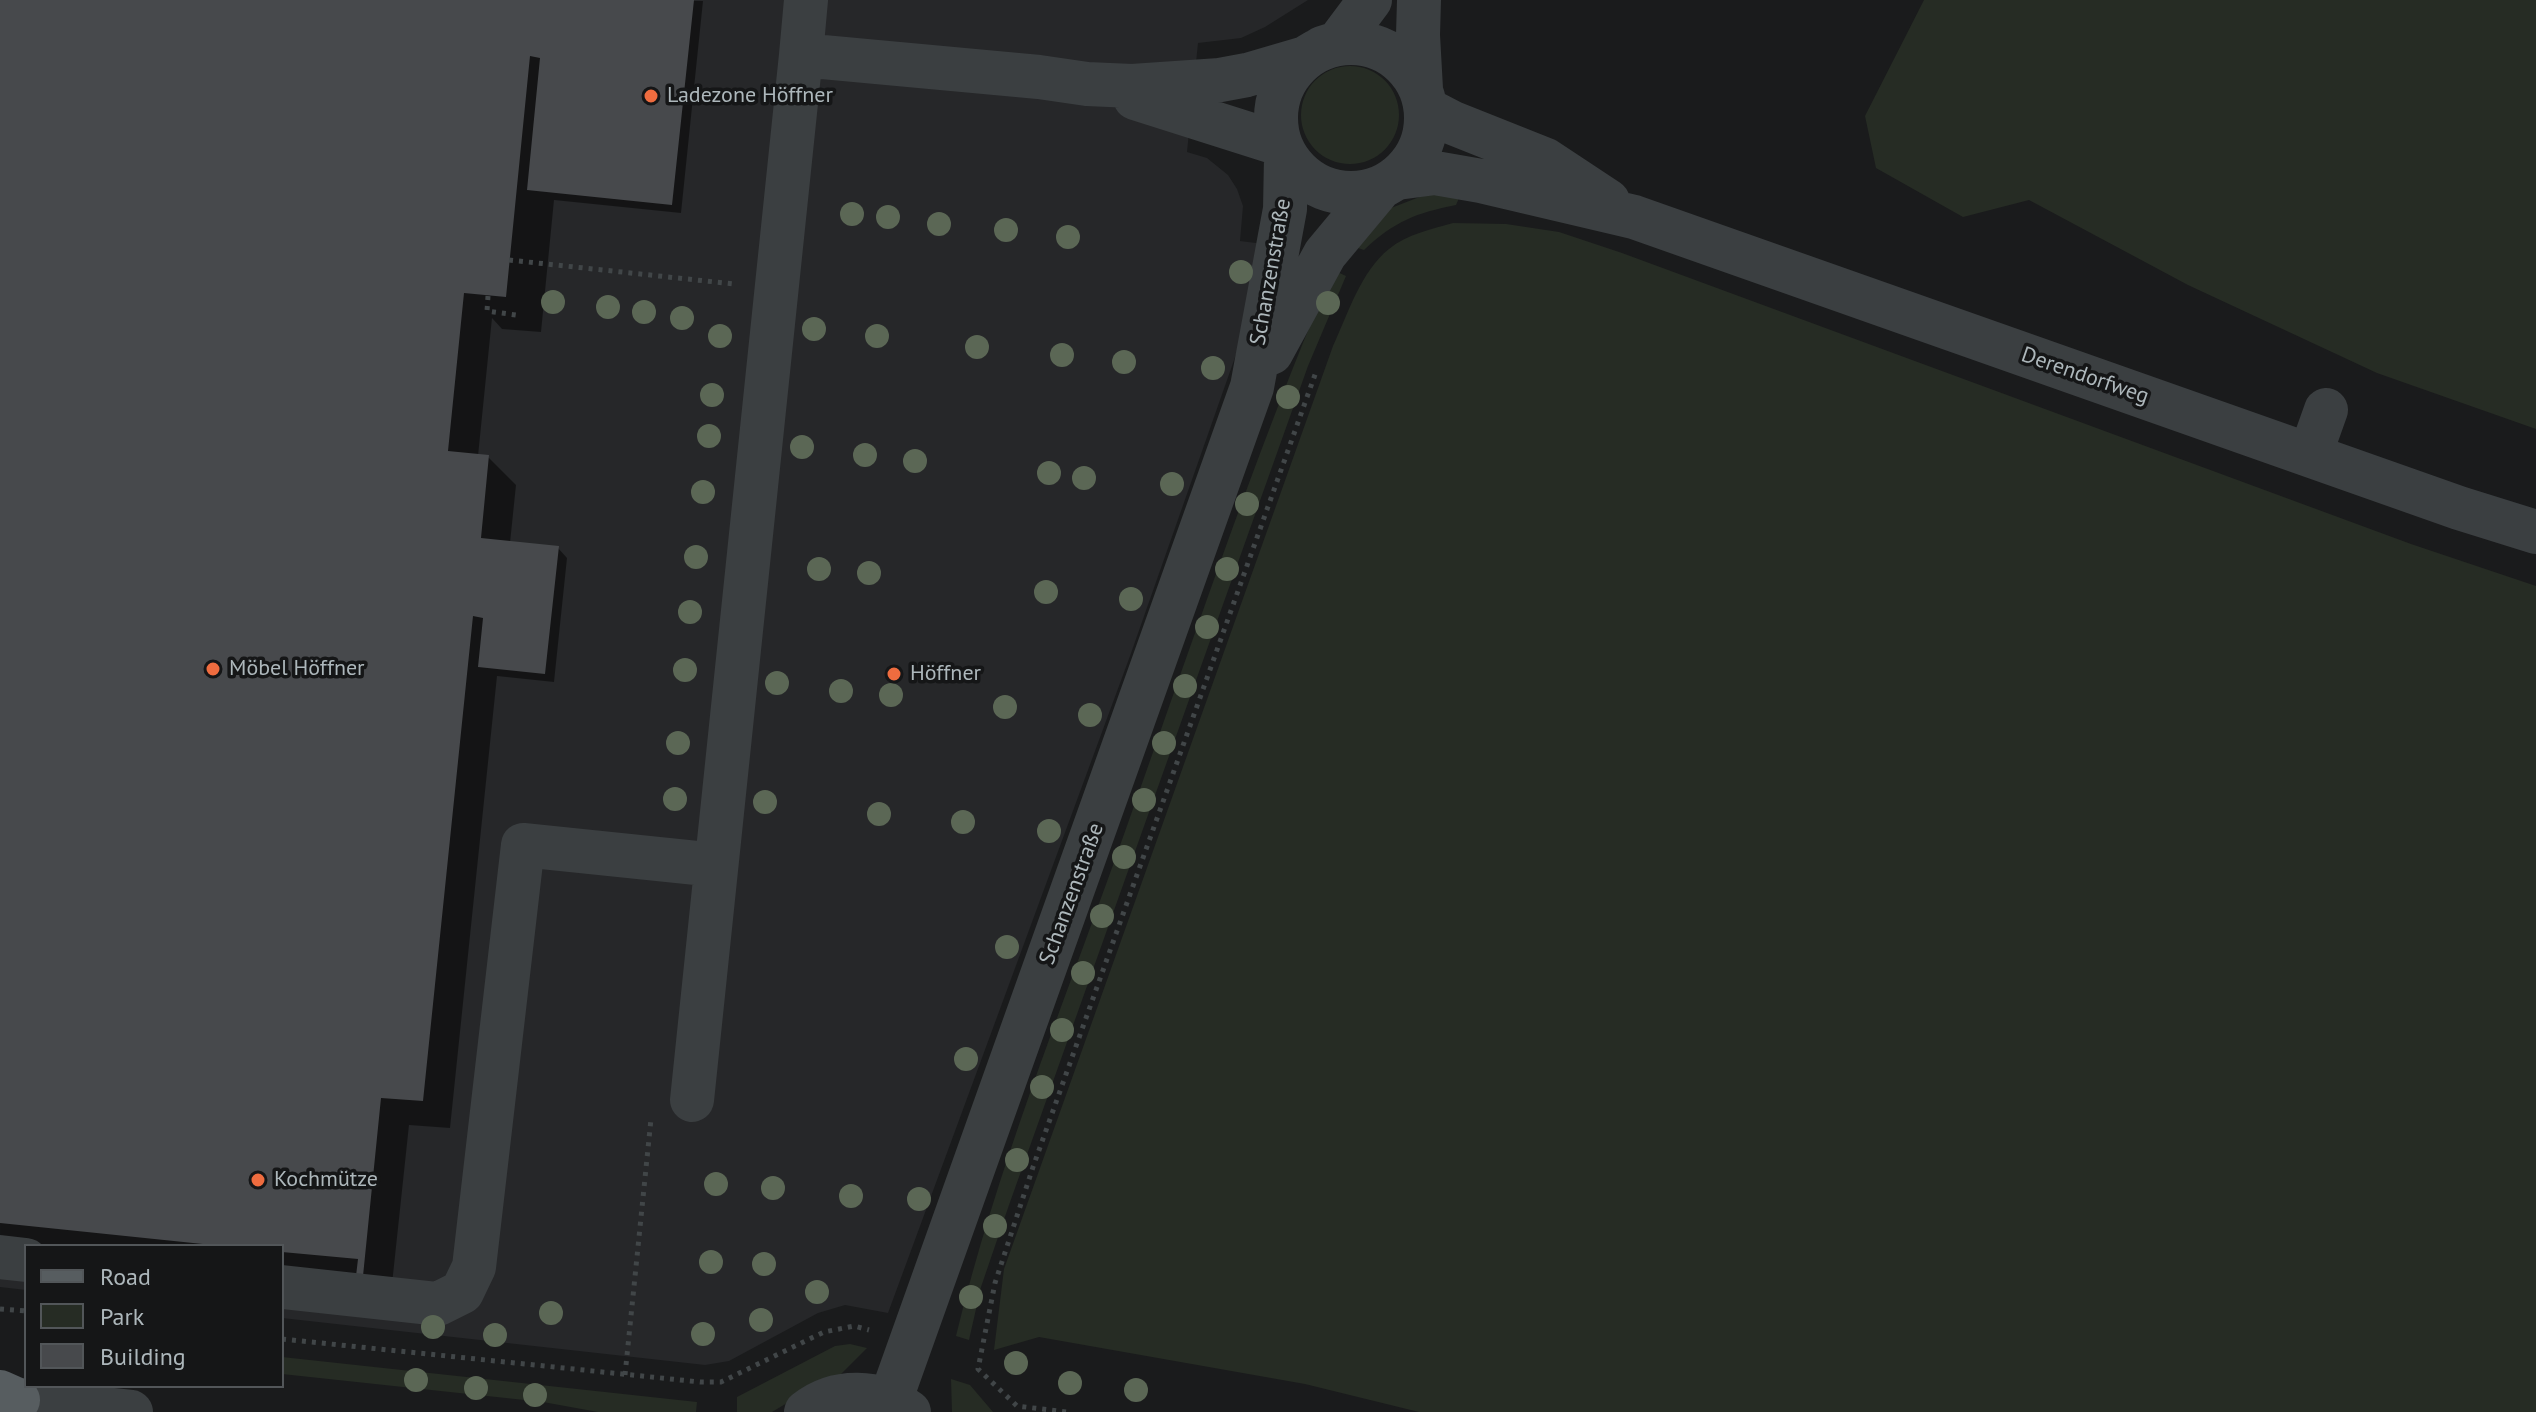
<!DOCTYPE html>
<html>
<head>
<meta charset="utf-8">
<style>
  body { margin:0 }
  #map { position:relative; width:2536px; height:1412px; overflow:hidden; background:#1a1b1c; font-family:"PT Sans",sans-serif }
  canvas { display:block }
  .legend { position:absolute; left:24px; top:1244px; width:260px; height:144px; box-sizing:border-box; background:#151617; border:2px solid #525659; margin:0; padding:10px 14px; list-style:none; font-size:24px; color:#adb7bb }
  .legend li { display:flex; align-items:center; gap:16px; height:40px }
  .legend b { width:40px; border:2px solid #525659 }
</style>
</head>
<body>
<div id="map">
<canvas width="2536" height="1412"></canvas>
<ul class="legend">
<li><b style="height:10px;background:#575d60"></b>Road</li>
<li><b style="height:22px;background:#262c24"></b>Park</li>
<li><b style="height:22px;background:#47494c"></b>Building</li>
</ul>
</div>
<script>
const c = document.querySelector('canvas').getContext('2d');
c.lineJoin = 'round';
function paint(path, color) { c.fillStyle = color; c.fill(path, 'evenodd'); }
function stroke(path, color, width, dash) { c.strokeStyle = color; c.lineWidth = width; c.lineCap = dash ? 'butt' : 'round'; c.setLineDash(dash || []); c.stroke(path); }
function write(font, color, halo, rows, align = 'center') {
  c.font = font + ' "PT Sans",sans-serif'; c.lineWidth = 7; c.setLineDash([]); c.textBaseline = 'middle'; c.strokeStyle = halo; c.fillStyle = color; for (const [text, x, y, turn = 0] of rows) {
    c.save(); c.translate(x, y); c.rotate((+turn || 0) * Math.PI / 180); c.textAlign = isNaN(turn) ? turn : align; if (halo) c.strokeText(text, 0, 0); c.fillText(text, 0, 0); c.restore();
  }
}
const built = new Path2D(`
  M0,0H1308L1265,27L1241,38L1198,43L1187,152L1207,158L1228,175L1237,189L1243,206L1240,241L1264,244L1239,346L1130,656L888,1313L845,1305L818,1313L729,1361L705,1365L282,1318V1246H26V1290L0,1287Z`);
const green = new Path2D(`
  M1924,0H2536V429L2377,373L2188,285L2029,200L1963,217L1876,168L1865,116Z
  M1301 115a49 49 0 1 1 98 0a49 49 0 1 1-98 0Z
  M1462,191L1456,205C1416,213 1395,221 1364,250L1349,245L1391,208L1422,196Z
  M1453,223L1506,224L1559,232L1622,253L2411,544L2536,586V1412H1419L1305,1384L1039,1337L994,1350L1004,1269L1333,346C1348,314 1361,271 1389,249C1407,234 1432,229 1453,223Z
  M1333,270L1346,276L1308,366L1009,1205L981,1287L969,1340L956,1336C996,1171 1060,1013 1117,854C1187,659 1252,461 1333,270Z
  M850,1344L867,1348L838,1377L807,1391L772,1412H737V1397L835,1346Z
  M282,1357L697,1402L696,1412H598L543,1402L282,1374Z
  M951,1379L970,1385L993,1412H952Z`);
const shadow = new Path2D(`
  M2,0L703,1L681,213L554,200L541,332L502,329L492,318L478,456L488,457L516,485L510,543L558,548L567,558L554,682L497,676L450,1128L409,1125L390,1303L282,1284V1246L0,1247Z`);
const building = new Path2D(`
  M0,0H694L672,205L527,190L540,58L530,56L506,297L464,293L448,451L489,455L481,538L559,546L545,674L478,667L483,618L473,616L423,1101L381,1098L363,1276H356L358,1259L282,1252V1246H222L0,1223Z`);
const path = new Path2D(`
  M509,260L734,284
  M488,296L487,311L516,315
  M0,1309L26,1311
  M282,1339L700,1382H721L824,1332L854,1326L869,1330
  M625,1375L651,1119
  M1066,1412L1017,1406L978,1369L995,1283L1033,1167L1317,369`);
const minor = new Path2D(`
  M1419,0L1418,35L1421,89
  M1276 118a75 75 0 1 1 150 0a75 75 0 1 1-150 0Z
  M1322,48L1338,43L1370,0
  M801,55L806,0
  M1135,98L1280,144
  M1426,109L1453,123L1546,160L1608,201
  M1397,178L1435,173L1481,181L1634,217L2459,508L2536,532
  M1271,353L1325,254L1380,188
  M2310,455L2326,410
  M692,1100L801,55L1039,77L1087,84L1132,86L1220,80L1247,75L1305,58
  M0,1257L26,1260
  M282,1287L438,1304L462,1292L474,1267L523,845L716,865
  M0,1398L131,1412
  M890,1401L1252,387L1285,209L1286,157
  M806,1412C836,1388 879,1390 909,1412`);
const major = new Path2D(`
  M0,1392L18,1400`);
const trees = [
  [852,214],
  [888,217],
  [939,224],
  [1006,230],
  [1068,237],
  [1241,272],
  [553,302],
  [1328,303],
  [608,307],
  [644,312],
  [682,318],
  [814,329],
  [720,336],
  [877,336],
  [977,347],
  [1062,355],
  [1124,362],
  [1213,368],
  [712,395],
  [1288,397],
  [709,436],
  [802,447],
  [865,455],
  [915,461],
  [1049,473],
  [1084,478],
  [1172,484],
  [703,492],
  [1247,504],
  [696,557],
  [819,569],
  [1227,569],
  [869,573],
  [1046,592],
  [1131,599],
  [690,612],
  [1207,627],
  [685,670],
  [777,683],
  [1185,686],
  [841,691],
  [891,695],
  [1005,707],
  [1090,715],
  [678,743],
  [1164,743],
  [675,799],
  [1144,800],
  [765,802],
  [879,814],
  [963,822],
  [1049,831],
  [1124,857],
  [1102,916],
  [1007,947],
  [1083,973],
  [1062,1030],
  [966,1059],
  [1042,1087],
  [1017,1160],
  [716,1184],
  [773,1188],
  [851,1196],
  [919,1199],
  [995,1226],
  [711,1262],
  [764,1264],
  [817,1292],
  [971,1297],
  [551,1313],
  [761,1320],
  [433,1327],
  [703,1334],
  [495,1335],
  [1016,1363],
  [416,1380],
  [1070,1383],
  [476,1388],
  [1136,1390],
  [535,1395]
];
const markers = [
  [651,96,8,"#ef6c3f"],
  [213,669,8,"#ef6c3f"],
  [894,674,8,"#ef6c3f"],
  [258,1180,8,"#ef6c3f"]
];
const poiNames = [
  ["Ladezone Höffner",667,96],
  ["Möbel Höffner",229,669],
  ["Höffner",910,674],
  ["Kochmütze",274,1180]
];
const streetNames = [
  ["Schanzenstraße",1271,272,-80],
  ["Derendorfweg",2085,376,19],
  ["Schanzenstraße",1072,894,-70]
];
paint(built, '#262729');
paint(green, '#262c24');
paint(shadow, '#0007');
paint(building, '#47494c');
stroke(path, '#414648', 5, [4, 6]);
stroke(minor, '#3b3f41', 44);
stroke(major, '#575d60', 44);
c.fillStyle = '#5b6755';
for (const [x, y] of trees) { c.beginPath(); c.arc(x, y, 12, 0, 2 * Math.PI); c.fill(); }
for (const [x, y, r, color] of markers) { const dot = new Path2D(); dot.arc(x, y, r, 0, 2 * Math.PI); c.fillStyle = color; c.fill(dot); stroke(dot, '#151617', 3); }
write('22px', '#adb7bb', '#151617', poiNames, 'left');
write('22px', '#adb7bb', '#151617', streetNames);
</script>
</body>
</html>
